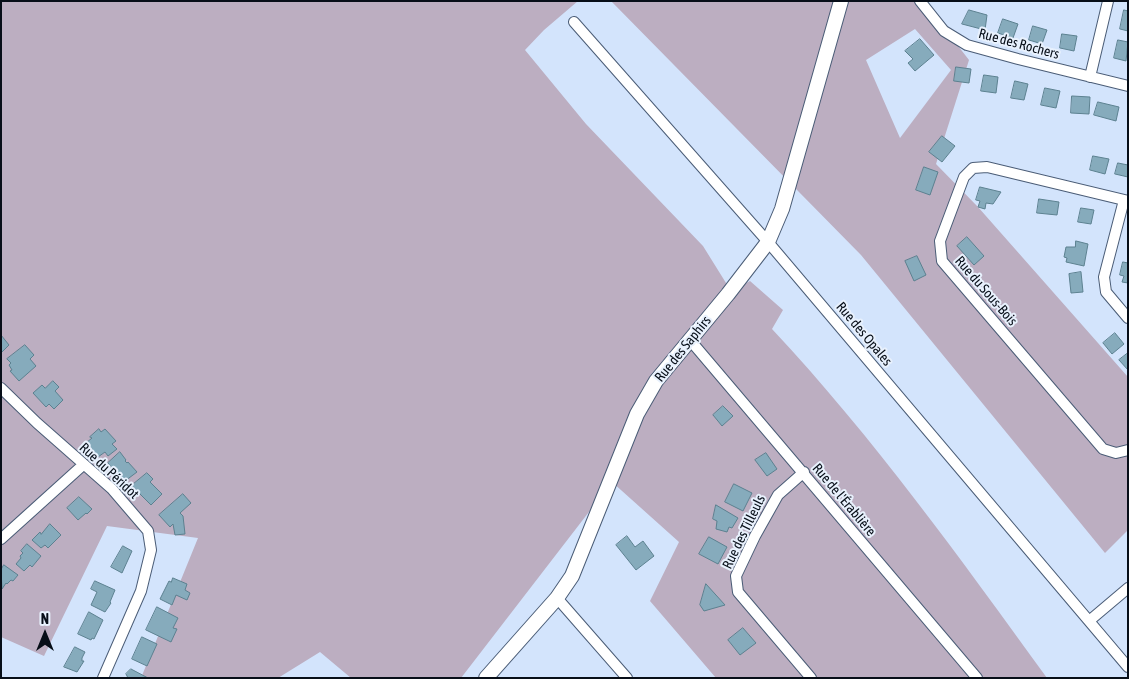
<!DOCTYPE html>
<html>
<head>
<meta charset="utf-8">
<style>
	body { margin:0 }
	#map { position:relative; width:1129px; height:679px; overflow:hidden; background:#d3e4fc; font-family:"Asap Condensed",sans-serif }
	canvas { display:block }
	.frame { position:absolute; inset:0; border:2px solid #070e18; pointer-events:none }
	.north { position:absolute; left:20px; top:609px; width:50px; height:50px; -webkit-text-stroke:4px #e8f1fd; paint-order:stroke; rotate:0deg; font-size:14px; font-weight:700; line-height:20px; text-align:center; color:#070e18 }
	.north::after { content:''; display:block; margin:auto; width:18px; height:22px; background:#070e18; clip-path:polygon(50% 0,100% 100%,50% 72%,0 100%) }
</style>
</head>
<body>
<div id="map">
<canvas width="1129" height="679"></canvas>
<div class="frame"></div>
<div class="north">N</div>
</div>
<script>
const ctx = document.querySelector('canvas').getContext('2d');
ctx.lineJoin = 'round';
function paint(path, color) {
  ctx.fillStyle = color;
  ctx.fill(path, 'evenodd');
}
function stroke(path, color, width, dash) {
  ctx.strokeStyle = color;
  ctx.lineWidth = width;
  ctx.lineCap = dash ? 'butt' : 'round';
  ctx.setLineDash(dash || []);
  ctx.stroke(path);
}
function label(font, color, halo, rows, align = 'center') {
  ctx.font = font + ' "Asap Condensed",sans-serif';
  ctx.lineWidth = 4;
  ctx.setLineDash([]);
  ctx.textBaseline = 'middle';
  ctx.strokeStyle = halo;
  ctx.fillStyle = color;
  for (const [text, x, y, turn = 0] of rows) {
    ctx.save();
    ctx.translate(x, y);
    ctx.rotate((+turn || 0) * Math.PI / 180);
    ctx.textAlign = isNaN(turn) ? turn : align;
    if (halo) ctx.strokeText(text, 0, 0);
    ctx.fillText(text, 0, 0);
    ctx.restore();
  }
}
paint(new Path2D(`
	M1 1H578L544 30 525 50 586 124 703 246 731 291 750 281 783 310 772 329C874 438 960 558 1047 678H716L650 601 679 542 612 482 461 678H351L320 652 278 678H141L198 538 107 526 44 656 1 637Z
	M611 1H923L969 60 936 164 978 207 1128 377V530L1105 553 861 255ZM915 29 951 70 900 138 866 60Z`), '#bcaec1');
const building = new Path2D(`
	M969 10 987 15 985 30 962 24Z
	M1124 10 1128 11V31L1120 29Z
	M1003 19 1018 24 1013 38 998 33Z
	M1033 26 1047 30 1042 44 1029 40Z
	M1062 34 1077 36 1074 51 1060 48Z
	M920 39 934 55 915 71 908 63 913 59 905 51Z
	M1118 40 1128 42 1126 61 1114 58Z
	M956 67 971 69 969 83 954 81Z
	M984 75 998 77 996 93 981 91Z
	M1015 81 1028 84 1024 100 1011 98Z
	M1045 88 1060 91 1056 108 1041 105Z
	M1072 96 1090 97 1089 114 1071 113Z
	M1098 102 1119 107 1116 121 1094 115Z
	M942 136 955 146 942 162 929 152Z
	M1093 156 1109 159 1105 174 1090 170Z
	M1118 163 1128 165V177L1115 174Z
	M924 167 938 172 930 195 916 190Z
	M980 187 1001 192 993 204 986 203 985 209 978 207 980 201 976 200Z
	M1039 199 1059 202 1057 215 1037 213Z
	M1081 208 1094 210 1091 224 1078 222Z
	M967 237 984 256 974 265 957 246Z
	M1076 241 1088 244 1084 266 1066 262 1067 258 1064 257 1066 247H1075Z
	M917 256 926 275 914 281 905 261Z
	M1123 262 1128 263V283L1122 282 1124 276 1120 275Z
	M1081 272 1083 292 1071 293 1069 274Z
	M1115 333 1124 344 1112 354 1103 343Z
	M1 335 9 345 1 353Z
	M25 345 34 355 30 359 36 366 19 381 10 371 12 370 9 365 11 363 7 359Z
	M1128 353V370L1119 360Z
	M53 381 59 387 55 391 63 400 54 409 49 404 46 407 33 393 42 385 45 388Z
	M723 406 733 416 722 426 713 415Z
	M99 429 101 432 105 429 116 441 112 444 117 449 108 456 105 452 98 457 86 443 92 438 90 437Z
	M120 452 126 460 125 461 127 463 128 462 137 472 125 481 123 478 121 479 117 475 118 473 117 474 108 463Z
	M766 453 777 469 767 476 755 460Z
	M147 473 153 479 150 482 162 494 151 505 139 493 137 495 130 487Z
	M734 484 752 493 743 511 725 502Z
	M183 494 191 503 180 513 183 516 185 534 175 535 173 524 170 527 159 515Z
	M79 497 92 509 87 514 86 513 78 520 67 508Z
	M716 505 738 518 732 528 729 527 727 532 716 529 717 521 713 519Z
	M50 524 61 535 48 548 45 545 41 548 32 540 40 532 41 534Z
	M627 536 635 547 643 541 654 556 636 570 616 545Z
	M709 537 727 547 718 564 699 554Z
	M27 544 41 556 32 567 30 565 24 571 16 564 21 558 20 556 23 553 21 551Z
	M123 546 132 551 122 573 111 567Z
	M4 565 18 575 13 581 11 580 7 584 6 583 2 589 1 570Z
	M173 578 187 584 185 590 190 593 187 600 176 595 172 605 160 599 169 581 171 582Z
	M95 581 115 590 110 602 111 603 105 612 91 605 97 592 91 589Z
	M706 584 725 605 704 611 700 605Z
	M157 607 178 618 173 628 177 629 171 642 146 630Z
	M89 612 103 620 94 639 92 638 91 640 78 634Z
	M743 628 756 643 740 655 728 640Z
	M142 637 157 644 147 666 132 659Z
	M75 647 85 652 82 658V661H84L77 672 64 667Z
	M131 669 148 678H128L126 674Z`);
paint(building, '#86abbc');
stroke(building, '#5c8190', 1);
const street = new Path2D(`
	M920 1 944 31 967 45 1018 59 1128 86
	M574 22 768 242 1128 667
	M1090 77 1108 1
	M1124 200 1104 277 1106 292 1128 318
	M1128 201 987 167 973 168 964 177 940 241 942 261 1103 449 1116 453 1128 450
	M690 340 977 678
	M1 388 37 423 112 489 148 531 151 550 141 591 103 678
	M804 472 778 495 755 536 736 576 738 592 811 678
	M1 539 83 465
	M557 598 627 678
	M1089 621 1128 588`);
const secondary = new Path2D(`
	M486 678 557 598 572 576 637 414 656 381 728 294 768 242 782 209 841 1`);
stroke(street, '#4a5c76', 12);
stroke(secondary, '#4a5c76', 16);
stroke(street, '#fff', 10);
stroke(secondary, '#fff', 14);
label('14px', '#070e18', '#e8f1fd', [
	["Rue des Rochers",1019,44,15],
	["Rue du Sous-Bois",986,291,49],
	["Rue des Opales",864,334,50],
	["Rue des Saphirs",683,349,-51],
	["Rue du Péridot",109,471,43],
	["Rue de l'Érablière",844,500,50],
	["Rue des Tilleuls",744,532,-64]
]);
</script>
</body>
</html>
